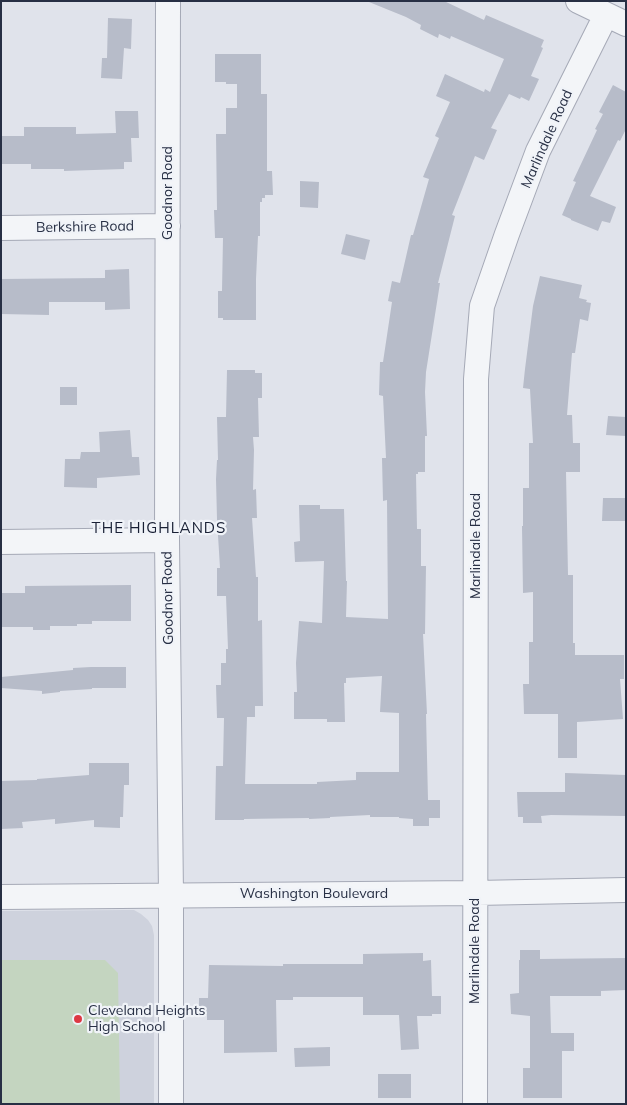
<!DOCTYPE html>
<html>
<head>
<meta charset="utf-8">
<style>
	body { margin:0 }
	#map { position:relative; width:627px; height:1105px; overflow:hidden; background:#e0e3eb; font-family:Mulish,sans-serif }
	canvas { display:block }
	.frame { position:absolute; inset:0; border:2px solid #272f44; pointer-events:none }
</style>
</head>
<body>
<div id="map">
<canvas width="627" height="1105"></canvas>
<div class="frame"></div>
</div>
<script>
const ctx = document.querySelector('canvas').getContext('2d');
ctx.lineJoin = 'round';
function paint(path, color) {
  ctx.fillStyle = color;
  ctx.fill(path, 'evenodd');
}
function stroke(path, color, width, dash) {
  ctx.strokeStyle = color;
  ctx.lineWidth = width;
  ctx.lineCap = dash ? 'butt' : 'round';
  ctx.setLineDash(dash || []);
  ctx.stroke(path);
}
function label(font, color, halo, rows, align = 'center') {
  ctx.font = font + ' Mulish,sans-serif';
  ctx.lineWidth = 4.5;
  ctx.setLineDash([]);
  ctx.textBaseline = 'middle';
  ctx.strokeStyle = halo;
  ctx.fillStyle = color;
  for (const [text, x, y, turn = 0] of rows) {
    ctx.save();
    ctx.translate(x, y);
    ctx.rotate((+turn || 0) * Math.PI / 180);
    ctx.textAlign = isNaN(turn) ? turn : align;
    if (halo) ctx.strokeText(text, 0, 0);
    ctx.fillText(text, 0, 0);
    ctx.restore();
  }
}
paint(new Path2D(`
	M124 910H134L141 914 148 920 152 926 154 935V1104H1V911Z`), '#ced2dd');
paint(new Path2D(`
	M1 960H105L118 973 120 1104H1Z`), '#c4d5c0');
paint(new Path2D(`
	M444 1 484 20 486 15 544 40 541 47 543 48 531 76 539 79 529 101 521 97 520 99 509 94 491 128 497 130 484 160 475 156 452 215 455 216 438 283H440L426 372 425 392 427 436H425V472H418V474H416L417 529H421V566H426L425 634H423L427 714H426L428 800H440V818H429V826H413V819L399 818V817H370V815L330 817V818L309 819V818L244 819V820H215L216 766H223L224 718H217L216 685H221V663H226V649H228L226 596H217V568H220L217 519 216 479 217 460H218L217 417H226L227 370H255V373H262V398H258L259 437H253L254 450 253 490 256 489 257 518H252L256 577H258V621L262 620 263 706H255V717H247L245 784H317V782L356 780V772H399V713L380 712 382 676 346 678V683H344L345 722H327V719H294V692H297L296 663 299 621 322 623 324 561 295 562 294 542 300 541 299 505H320V509H344L346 581H347L346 617 388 619 387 500 383 501 382 458H386L383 396 379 395 380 362H383L392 302 388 301 392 281 400 283 411 235H413L429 179 423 177 439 138 435 136 450 102 436 96 445 74 484 92 485 89 490 92 504 59 451 36 450 39 439 34 438 38 420 29 421 25 406 17 369 2Z
	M108 18 132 19 131 49 124 48 122 79 101 78 102 58H107Z
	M215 54H261V94H267V171H272L273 195H265V198H262V202H260V236H258L256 279V320H223V318H218V291H222L223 238H215L214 210H217L216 134H226V108H237V84H226V82H215Z
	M613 85 626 92V129L620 141 618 140 590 196 616 207 610 223 602 221 598 231 571 220V219L562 215 576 182 573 181 597 130 595 129 603 114 599 112Z
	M115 111H138L139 138H131L132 162H124V169L64 171V169H31V164H1V136H24V127H76V134L116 133Z
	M300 181 319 182 318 208 300 207Z
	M346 234 370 240 365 260 341 254Z
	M129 269 130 309 105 310V302H49V315L1 314V279L105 278V270Z
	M540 276 582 285 579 298 587 300 586 302 591 303 588 321 580 319 575 353H572L567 415H572L573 443H580V472H566L568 575H573V643H575V655H624V679H620L623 719 577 722V758H558V714H524L523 684H529V642H533V592L523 593 522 526H523V488H529V443H533L530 389 523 388 525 369 533 306Z
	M60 387H77V405H60Z
	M608 416 626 417V436L606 435Z
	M130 430 132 457H139L140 475 97 478V488L64 487 65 459H80L81 452H100L99 432Z
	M603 498H625V521H602Z
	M131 585V621H92V624H77V626H50V630H33V627H1V593H25V586Z
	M91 667H126V688H92V689L60 691V692L42 694V691L1 688V677L73 670V668Z
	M89 763H129V785H124L123 817H120V828L94 827V820L55 824V819L22 822 23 828 1 829V781L37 780V779L89 775Z
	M565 773 626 775V816L551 815 541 816 542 823H523V817H518L517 792H565Z
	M520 950H540V959L626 958V990L601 991V996H550L551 1033H574V1051H562V1098H523V1068H530V1016L511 1014 510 994 519 993V960H520Z
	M423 953V961L431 960 432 996H441V1014H432V1016H417L419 1049 401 1050 399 1015H363V997H293V1000H276L277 1052 224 1053V1020H207V1015L199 1014V998H208L209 965 283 966V964H363V954Z
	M330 1047V1066L295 1067 294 1048Z
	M378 1074H411V1098H378Z`), '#b7bcc9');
const minor = new Path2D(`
	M168 1 167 540 171 895V1104
	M578 1 626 24
	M1 228 168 226
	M1 542 167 540
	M1 897 476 893 626 890
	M475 1104 476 379 482 306 507 234 538 151 606 15`);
stroke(minor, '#a5a9b6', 26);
stroke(minor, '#f3f5f8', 24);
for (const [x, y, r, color] of [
	[78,1019,5,"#dd3843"]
]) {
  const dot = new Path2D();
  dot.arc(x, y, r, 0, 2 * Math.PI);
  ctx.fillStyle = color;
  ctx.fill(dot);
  stroke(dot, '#f0f3f8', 2);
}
label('14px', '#272f44', '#f0f3f8', [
	["Marlindale Road",547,139,-66],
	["Goodnor Road",168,193,-90],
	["Berkshire Road",85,227,-1],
	["Marlindale Road",476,546,-90],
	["Goodnor Road",168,598,-91],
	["Washington Boulevard",314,894],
	["Marlindale Road",475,951,-90]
]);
label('14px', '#272f44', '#f0f3f8', [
	["Cleveland Heights",88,1011],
	["High School",88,1027]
], 'left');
ctx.letterSpacing = '1px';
label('15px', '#192035', '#f0f3f8', [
	["THE HIGHLANDS",159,528]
]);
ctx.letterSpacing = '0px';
</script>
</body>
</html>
